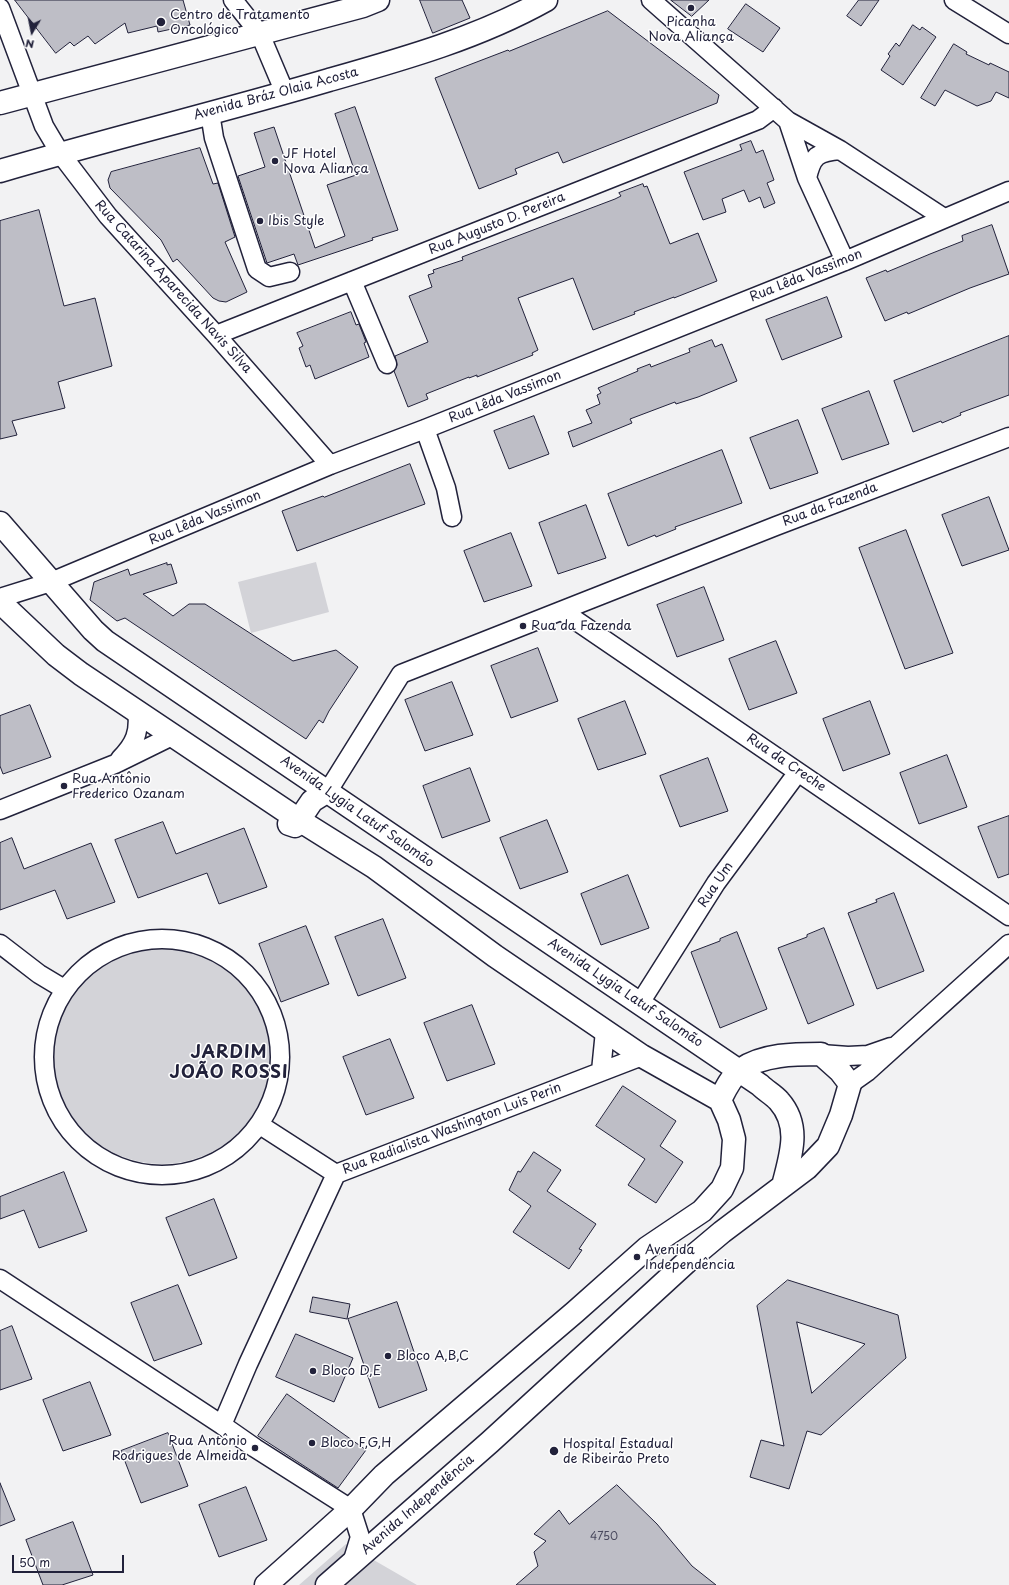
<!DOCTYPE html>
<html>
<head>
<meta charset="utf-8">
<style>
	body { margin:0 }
	#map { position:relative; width:1009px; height:1585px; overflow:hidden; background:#f2f2f3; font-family:"Playpen Sans",sans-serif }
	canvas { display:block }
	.north { position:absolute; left:12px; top:12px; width:40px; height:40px; -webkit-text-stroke:3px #fff; paint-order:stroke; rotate:190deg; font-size:11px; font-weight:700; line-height:16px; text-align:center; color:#22223b }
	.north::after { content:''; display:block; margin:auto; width:14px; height:18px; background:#22223b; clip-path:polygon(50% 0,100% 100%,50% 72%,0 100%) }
	.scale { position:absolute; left:12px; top:1555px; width:112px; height:18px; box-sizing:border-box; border:2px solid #22223b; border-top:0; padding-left:5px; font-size:12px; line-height:14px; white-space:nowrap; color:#22223b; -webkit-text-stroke:3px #fff; paint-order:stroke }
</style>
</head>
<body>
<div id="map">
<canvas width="1009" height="1585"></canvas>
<div class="north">N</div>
<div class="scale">50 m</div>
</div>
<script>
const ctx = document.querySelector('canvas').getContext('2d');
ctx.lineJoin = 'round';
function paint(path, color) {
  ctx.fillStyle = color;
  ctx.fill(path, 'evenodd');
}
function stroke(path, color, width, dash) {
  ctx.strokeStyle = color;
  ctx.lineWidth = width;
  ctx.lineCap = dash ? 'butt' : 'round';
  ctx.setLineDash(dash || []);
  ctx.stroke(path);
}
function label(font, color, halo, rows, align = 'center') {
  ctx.font = font + ' "Playpen Sans",sans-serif';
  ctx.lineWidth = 3;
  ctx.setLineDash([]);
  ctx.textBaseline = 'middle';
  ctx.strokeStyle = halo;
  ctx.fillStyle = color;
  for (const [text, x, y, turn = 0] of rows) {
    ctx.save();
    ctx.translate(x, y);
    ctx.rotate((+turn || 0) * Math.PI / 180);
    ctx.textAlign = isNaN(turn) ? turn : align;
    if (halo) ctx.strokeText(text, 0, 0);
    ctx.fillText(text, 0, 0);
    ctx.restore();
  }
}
paint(new Path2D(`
	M316 562 329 612 251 633 238 582Z
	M53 1055a109 109 0 1 1 218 0a109 109 0 1 1-218 0Z
	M346 1544 417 1585H299Z`), '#d3d3d8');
const building = new Path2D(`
	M15 0H183L190 25 158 32 157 26 128 33 125 23 95 44 88 36 74 46 70 42 56 53Z
	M420 0H462L470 18 433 33Z
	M671 0H709L692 16Z
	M859 0H879L861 26 847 16Z
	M746 4 780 28 763 52 728 29Z
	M608 11 719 95 717 103 563 163 558 152 515 169 517 174 479 189 435 78 508 50 509 51Z
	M913 25 920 30 922 27 936 37 903 85 881 70 890 56 888 54 896 43 899 46Z
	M954 44 967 52 966 54 989 65 990 63 1009 72V98L996 92 991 101 977 106 945 90 935 106 921 98Z
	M355 107 398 230 372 238 373 240 298 265 294 254 267 263 238 176 265 167 254 133 274 127 315 248 345 236 327 185 356 175 335 114Z
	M751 141 756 153 763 150 774 180 767 183 775 203 764 208 760 197 749 202 744 190 722 199 726 212 703 220 684 172 742 150 740 145Z
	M200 148 213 184 218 183 235 237 225 242 247 292 226 302 219 301 213 298 177 259 173 262 161 240 110 188 108 180 111 172Z
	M643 184 644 187 647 186 670 244 698 233 717 281 674 298V297L634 312 635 314 593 330 573 278 518 298 538 350 532 353 533 355 477 377V375L469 378V377L426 394 428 399 408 407 394 371 397 365 395 356 428 342 409 296 432 287 428 275 434 273 433 270 463 260 462 257 615 199 621 196 619 193Z
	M39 210 64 306 95 298 112 366 58 382 65 408 12 421 17 435 0 439V221Z
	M992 225 1009 274 970 288 908 314 907 312 885 321 866 278 886 270 887 272 930 254 963 241 962 236Z
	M827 297 842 337 782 360 766 320Z
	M351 312 356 325 359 324 366 342 364 343 369 357 315 379 310 365 306 367 299 348 303 346 297 333Z
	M1009 336V395L960 413 961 415 942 423 941 421 913 432 894 381Z
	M712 340 715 347 722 344 737 381 698 397 676 404 675 402 630 419 632 423 573 447 568 432 592 423 586 410 600 404 597 395 601 393 598 388 638 371 637 369 650 364 651 367 690 352 689 349Z
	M869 391 889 444 842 460 822 409Z
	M534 416 549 454 509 469 494 431Z
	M798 420 818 473 770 489 750 438Z
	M722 450 742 503 675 527 676 529 656 537 655 535 628 546 608 494Z
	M410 464 425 504 297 551 282 511 323 496 324 497Z
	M989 497 1009 550 962 566 942 515Z
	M586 505 606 558 558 574 539 523Z
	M906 530 953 653 905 669 859 548Z
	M511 533 532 586 484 602 464 551Z
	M167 563V565L171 564 177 583 143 594 173 616 189 604H205L293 661 336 650 358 667 329 711 323 723 319 720 306 739 125 618 117 621 90 600 94 582 128 569 130 575Z
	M704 587 724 640 677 657 657 605Z
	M776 641 797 693 749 710 729 659Z
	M538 648 558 701 511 718 491 666Z
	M452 682 473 735 425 751 405 700Z
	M625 701 646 754 598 770 578 719Z
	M870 701 890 754 843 771 823 719Z
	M30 705 51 757 3 774 0 766V716Z
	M947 755 967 807 919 824 900 773Z
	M708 758 728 811 680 827 660 776Z
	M470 768 490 821 442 838 423 786Z
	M1009 816V874L998 878 978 827Z
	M547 820 568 872 520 889 500 838Z
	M163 822 176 854 244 828 267 887 219 904 207 873 138 898 115 840Z
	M12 838 24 869 91 843 115 902 67 919 55 890 0 910V843Z
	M628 875 649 928 601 945 581 894Z
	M894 893 924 971 877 989 848 913 877 902 876 900Z
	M383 919 406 978 358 996 335 937Z
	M306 926 329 984 281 1002 259 944Z
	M824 928 854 1005 808 1024 778 948 807 937V935Z
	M737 932 767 1009 720 1028 691 952 720 941V939Z
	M472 1005 495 1064 447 1081 424 1023Z
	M390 1039 414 1098 366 1115 343 1057Z
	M623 1086 676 1121 660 1146 683 1162 656 1203 628 1185 645 1159 596 1126Z
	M534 1152 561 1170 547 1191 596 1224 579 1249 582 1250 569 1269 513 1232 531 1206 509 1190 518 1171 520 1172Z
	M64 1172 87 1231 39 1248 24 1210 0 1219V1197Z
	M214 1199 237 1258 189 1276 166 1218Z
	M788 1280 898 1315 906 1358 821 1435 807 1431 789 1489 750 1477 761 1440 784 1446 757 1306ZM797 1322 865 1344 812 1393Z
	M178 1285 202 1344 154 1361 131 1303Z
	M313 1297 350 1304 347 1319 310 1312Z
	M397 1302 427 1390 379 1408 348 1319Z
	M12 1326 32 1379 0 1390V1331Z
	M296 1334 353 1358 334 1402 276 1377Z
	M90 1382 111 1435 63 1451 43 1400Z
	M287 1394 366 1450 338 1488 258 1436Z
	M168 1433 188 1486 141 1503 121 1451Z
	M0 1483 15 1520 0 1526Z
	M617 1485 657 1524 692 1566 716 1585H516L538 1566 534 1552 546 1541 534 1534 559 1510 569 1524Z
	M246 1487 267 1540 219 1557 199 1505Z
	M73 1522 93 1575 62 1585H43L26 1540Z`);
paint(building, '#bebec6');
stroke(building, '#22223b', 1);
const street = new Path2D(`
	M233 0 260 34 285 93
	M651 0 788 121 840 150 944 218
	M954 0 1009 34
	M0 8 44 126 60 153 108 216 216 335 330 465
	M210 113 214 138 257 269 269 277 290 272
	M788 121 807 178 845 261
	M807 178C812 156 817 152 840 150
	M352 281 387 364
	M216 335 758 120 774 108
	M425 429 446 488 452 517
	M0 598 51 582 330 465 425 429 845 261 1009 191
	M562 611 1009 916
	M120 759C135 744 140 732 137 710
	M328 791 401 674 776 526 1009 437
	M0 810 115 764 174 735
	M44 1057a118 118 0 1 1 236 0a118 118 0 1 1-236 0Z
	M0 944 39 974 64 989
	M640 1003 716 883 798 772
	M821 1054 848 1056 868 1055 891 1047
	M601 1071 605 1031
	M850 1084 867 1072 1009 944
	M260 1125 336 1174
	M0 1279 222 1425 255 1448 351 1509 360 1537 352 1563
	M222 1425 248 1364 336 1174 642 1056`);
const secondary = new Path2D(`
	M0 103 363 6 378 0
	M0 171C109 139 220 112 329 80 403 59 478 38 546 0
	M0 523 93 630 105 641 760 1085C766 1091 774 1095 779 1101 802 1127 790 1157 783 1186
	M0 602 56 655 81 674 299 820 374 867 495 956 642 1056 720 1100
	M289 824 295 826 312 801 328 791
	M266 1585 351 1509 384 1475 575 1312 647 1248 702 1211 722 1189 732 1168 734 1139 729 1120 720 1100
	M327 1585 490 1442 691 1258 722 1232 807 1168 828 1146 841 1115 850 1084 840 1071 821 1054C795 1054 763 1054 740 1070 731 1077 725 1090 720 1100`);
stroke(street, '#22223b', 21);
stroke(secondary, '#22223b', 25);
stroke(street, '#fff', 18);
stroke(secondary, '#fff', 22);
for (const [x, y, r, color] of [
	[691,8,4,"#22223b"],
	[161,22,5,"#22223b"],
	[275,161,4,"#22223b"],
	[260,221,4,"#22223b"],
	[523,626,4,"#22223b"],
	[64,786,4,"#22223b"],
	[637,1257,4,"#22223b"],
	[388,1356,4,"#22223b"],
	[313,1371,4,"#22223b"],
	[312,1443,4,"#22223b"],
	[255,1448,4,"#22223b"],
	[554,1451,5,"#22223b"]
]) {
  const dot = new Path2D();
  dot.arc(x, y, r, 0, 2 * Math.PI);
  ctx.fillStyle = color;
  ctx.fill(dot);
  stroke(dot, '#fff', 1.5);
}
label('11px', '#49495e', null, [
	["4750",604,1537]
]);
label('13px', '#22223b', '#fff', [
	["Centro de Tratamento",170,15],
	["Oncológico",170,30],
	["Picanha",691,22,"center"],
	["Nova Aliança",691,37,"center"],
	["JF Hotel",283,154],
	["Nova Aliança",283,169],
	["Ibis Style",268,221],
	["Rua da Fazenda",531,626],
	["Rua Antônio",72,779],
	["Frederico Ozanam",72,794],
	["Avenida",645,1250],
	["Independência",645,1265],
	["Bloco A,B,C",396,1356],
	["Bloco D,E",321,1371],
	["Rua Antônio",247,1441,"right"],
	["Rodrigues de Almeida",247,1456,"right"],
	["Bloco F,G,H",320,1443],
	["Hospital Estadual",563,1444],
	["de Ribeirão Preto",563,1459]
], 'left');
label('13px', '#22223b', '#fff', [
	["Avenida Bráz Olaia Acosta",276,94,-15],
	["Rua Augusto D. Pereira",497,224,-22],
	["Rua Lêda Vassimon",806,276,-22],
	["Rua Catarina Aparecida Navis Silva",173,287,48],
	["Rua Lêda Vassimon",505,397,-22],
	["Rua da Fazenda",830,505,-21],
	["Rua Lêda Vassimon",205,518,-23],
	["Rua da Creche",786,763,34],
	["Avenida Lygia Latuf Salomão",357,812,35],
	["Rua Um",716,885,-56],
	["Avenida Lygia Latuf Salomão",625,993,34],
	["Rua Radialista Washington Luis Perin",452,1129,-21],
	["Avenida Independência",418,1505,-41]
]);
ctx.letterSpacing = '1px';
label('bold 17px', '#22223b', '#fff', [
	["JARDIM",229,1053],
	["JOÃO ROSSI",229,1073]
]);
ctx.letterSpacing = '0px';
</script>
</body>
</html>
